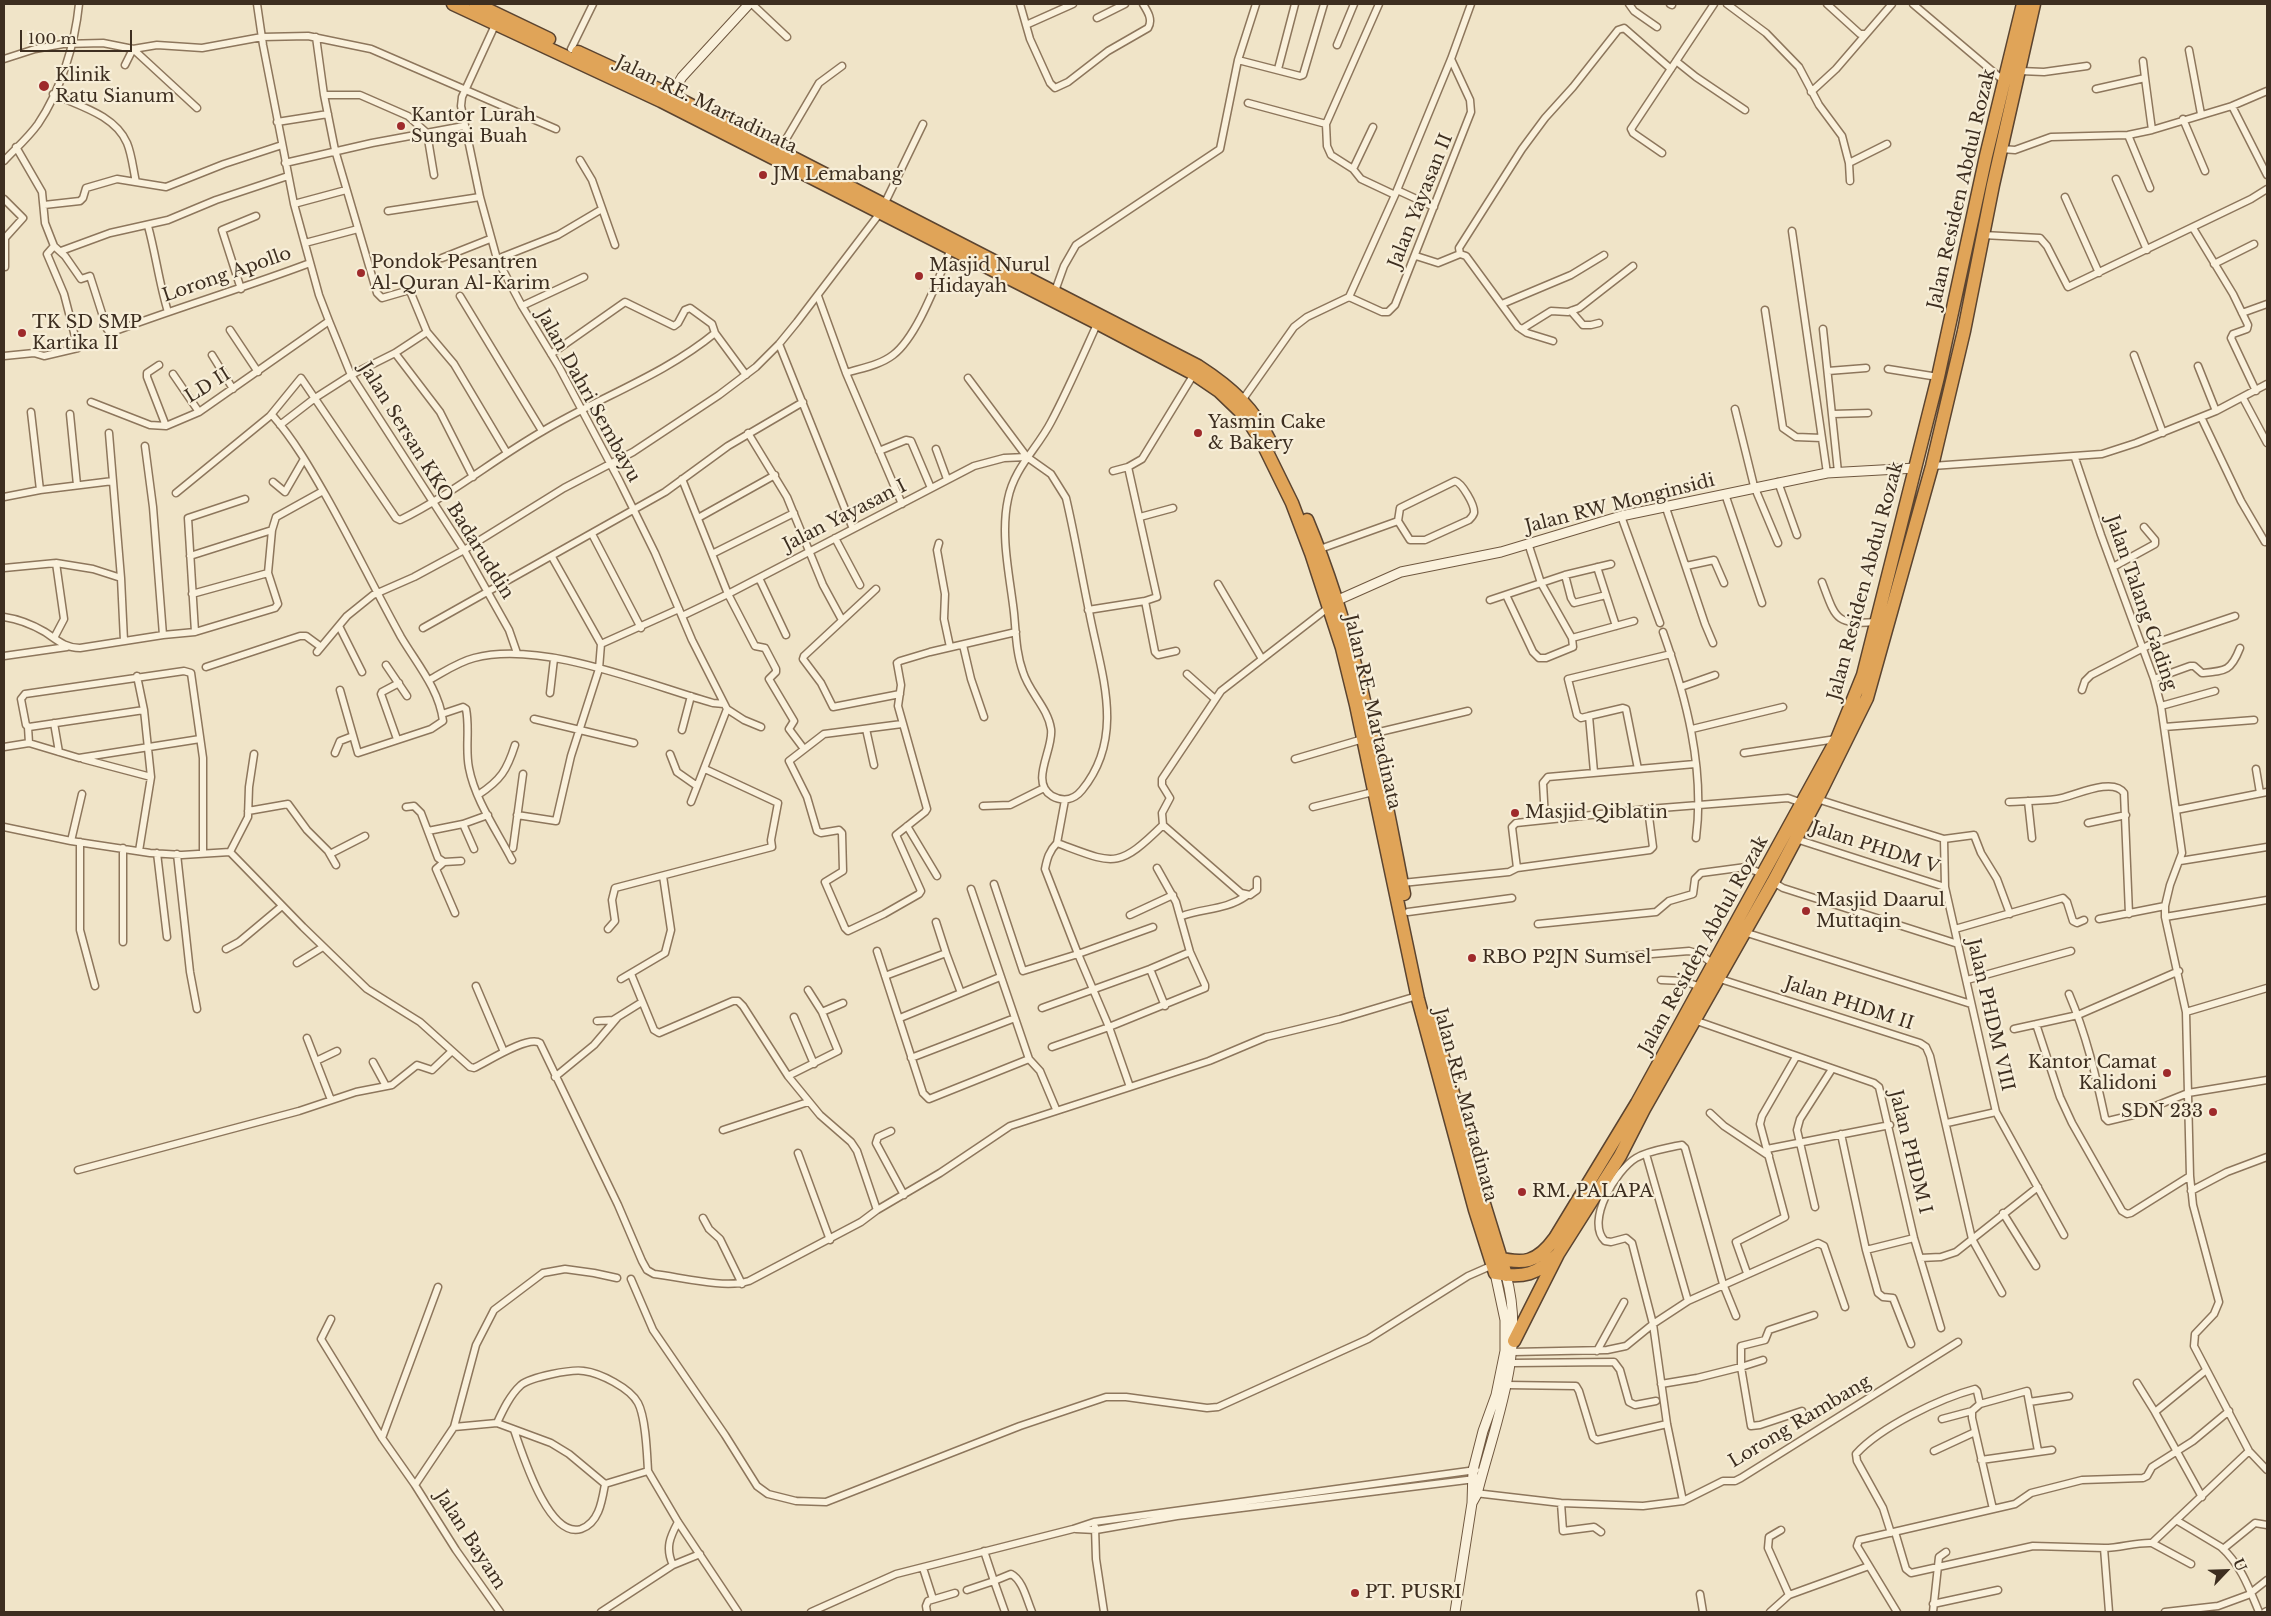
<!DOCTYPE html>
<html>
<head>
<meta charset="utf-8">
<style>
	body { margin:0 }
	#map { position:relative; width:2271px; height:1616px; overflow:hidden; background:#f0e4c8; font-family:"Libre Baskerville",serif }
	canvas { display:block }
	.frame { position:absolute; inset:0; border:5px solid #3d2e20; pointer-events:none }
	.north { position:absolute; left:2201px; top:1546px; width:50px; height:50px; -webkit-text-stroke:4px #f7eed8; paint-order:stroke; rotate:66deg; font-size:14px; font-weight:700; line-height:20px; text-align:center; color:#3d2e20 }
	.north::after { content:''; display:block; margin:auto; width:18px; height:22px; background:#3d2e20; clip-path:polygon(50% 0,100% 100%,50% 72%,0 100%) }
	.scale { position:absolute; left:20px; top:30px; width:112px; height:22px; box-sizing:border-box; border:2px solid #3d2e20; border-top:0; padding-left:6px; font-size:15px; line-height:18px; white-space:nowrap; color:#3d2e20; -webkit-text-stroke:4px #f7eed8; paint-order:stroke }
</style>
</head>
<body>
<div id="map">
<canvas width="2271" height="1616"></canvas>
<div class="frame"></div>
<div class="north">U</div>
<div class="scale">100 m</div>
</div>
<script>
const ctx = document.querySelector('canvas').getContext('2d');
ctx.lineJoin = 'round';
function stroke(path, color, width, dash) {
  ctx.strokeStyle = color;
  ctx.lineWidth = width;
  ctx.lineCap = dash ? 'butt' : 'round';
  ctx.setLineDash(dash || []);
  ctx.stroke(path);
}
function label(font, color, halo, rows, align = 'center') {
  ctx.font = font + ' "Libre Baskerville",serif';
  ctx.lineWidth = 4.5;
  ctx.setLineDash([]);
  ctx.textBaseline = 'middle';
  ctx.strokeStyle = halo;
  ctx.fillStyle = color;
  for (const [text, x, y, turn = 0] of rows) {
    ctx.save();
    ctx.translate(x, y);
    ctx.rotate((+turn || 0) * Math.PI / 180);
    ctx.textAlign = isNaN(turn) ? turn : align;
    if (halo) ctx.strokeText(text, 0, 0);
    ctx.fillText(text, 0, 0);
    ctx.restore();
  }
}
const street = new Path2D(`
	M257 4 263 45 294 204 319 295 329 321 351 375 464 550 509 630 517 653
	M752 4 787 37
	M1020 4 1030 39 1050 83 1055 88 1068 82 1108 51 1148 28C1153 20 1148 12 1143 4
	M1629 4 1634 11 1657 27
	M1670 4 1672 5
	M1727 4 1766 33 1799 67 1819 105 1842 136 1849 163 1850 181
	M1827 4 1860 34H1865
	M1913 4 2004 81
	M1097 18 1125 4
	M496 23 462 97 461 106 480 197 497 259 522 306 559 367 619 480 655 553 692 640 727 709 744 720 761 727
	M1026 25 1073 4
	M316 37 324 95 335 150 377 293 382 298 406 291H410L427 332
	M1337 45 1354 4
	M571 49 593 4
	M2189 50 2201 114
	M4 59 35 49 63 44 103 43 133 49 157 45 202 48 262 37 308 36 371 49 556 129
	M1238 60 1300 76 1303 75 1324 4
	M1676 61 1696 77 1745 110
	M2143 61 2145 78
	M125 65 133 49 197 108
	M1278 69 1295 4
	M2020 71 2044 72 2087 66
	M2096 89 2145 78 2152 130
	M1811 92 1836 69 1892 4
	M53 94C79 106 115 115 127 143 132 155 133 169 136 182
	M324 95H360L408 116 427 133 434 175
	M1248 103 1326 124 1379 4
	M2232 106 2267 175
	M2183 119 2205 171
	M277 122 328 114
	M1326 124 1327 146 1331 155 1353 169 1361 179 1395 195
	M2128 135 2150 188
	M16 147 42 192 45 223 54 246 65 256 81 279 90 276 107 329 110 333C176 308 244 288 310 263
	M2001 149 2015 150 2051 137 2128 135 2152 130 2232 106 2267 91
	M779 151 819 83 842 66
	M1662 153 1633 133 1631 129 1714 4
	M580 160 592 180 615 245
	M4 161C15 149 28 138 38 124 61 90 75 44 79 4
	M285 163 372 143 464 126
	M1849 163 1887 144
	M1353 169 1373 127
	M2116 179 2147 250
	M1397 190 1434 207
	M2065 197 2099 273
	M4 199 23 218 5 238V267
	M294 204 346 190
	M44 205 80 201 83 198 86 188 117 179 166 187 224 164 282 145
	M388 211 480 197
	M148 226C156 255 159 283 168 312
	M2193 228 2233 294 2248 325 2247 329 2233 334 2231 338 2256 391
	M1792 231 1827 473
	M1983 235 2040 238 2047 246 2068 287 2251 199 2267 189
	M305 243 358 229
	M61 251 110 233 168 220 216 200 288 176
	M1460 254 1459 248 1522 149 1545 118 1573 87 1618 30 1624 28 1671 69
	M1416 256 1438 263 1460 254 1466 256 1518 327 1522 329 1551 311 1568 312 1579 308 1633 266
	M442 258 490 239
	M497 259 558 235 602 209
	M2214 264 2254 244
	M241 289 222 230 256 216
	M1055 291 1064 266 1076 245 1220 149 1238 60 1256 4
	M460 296 542 431
	M818 296 846 373 902 504
	M1349 297 1382 312H1388L1395 305 1471 112 1470 100 1451 59
	M1502 304 1571 275 1604 255
	M522 306 584 277
	M1765 310 1783 428 1796 437 1822 438
	M1571 311 1583 325H1591L1599 323
	M2242 313 2267 304
	M1521 329 1527 333 1553 341
	M1823 329 1838 472
	M230 330 258 372
	M779 344 853 529
	M395 353 440 412 473 477
	M551 354 625 302 674 326 678 323 685 310 690 308 712 324 715 333
	M212 355 233 389
	M2134 355 2163 433
	M4 356 34 353 44 356 78 348 64 294 47 254 54 246
	M159 365 147 373V377L166 426
	M2198 366 2216 411
	M1888 369 1938 377
	M1828 371 1866 368
	M846 373C862 368 880 365 893 355 918 336 938 278 951 249
	M173 374 199 412
	M968 378 1027 457
	M2243 398 2267 443
	M91 402 150 425 166 426 199 412 329 321
	M1241 402 1294 327 1307 317 1349 297 1395 195 1451 59 1471 4
	M1735 409 1754 486 1778 543
	M31 412 40 490
	M70 414 77 485
	M1833 414 1868 413
	M270 416 301 378 396 518 400 520C451 495 494 459 543 431 600 397 664 375 715 333L746 375
	M2201 417 2241 501 2265 542
	M280 425 315 398 351 375 395 353 427 332 454 364 507 453
	M109 433 121 578 124 641
	M748 433 787 497 823 585 842 620
	M145 446 153 507 163 635
	M936 449 947 479
	M879 451 906 440 911 441 931 488
	M2075 458 2101 535 2154 679 2161 706 2182 853 2170 885 2165 906V917L2186 1012 2190 1176 2193 1205 2219 1302 2214 1314 2195 1334 2194 1346 2249 1451 2267 1470
	M1932 466 2102 454 2136 443 2216 411 2267 384
	M1128 467 1142 459 1194 374
	M682 479 728 594 755 646 765 648 776 669V672L769 679 794 721 789 729 804 749
	M1455 481C1462 483 1475 505 1474 513 1473 516 1471 518 1469 520L1425 540H1410L1398 521 1400 508Z
	M273 482 285 492 304 459
	M1778 482 1797 535
	M176 493 270 416H273C294 440 310 468 326 496 352 542 375 590 401 637 417 664 439 689 443 721L431 729 358 753 340 690
	M1725 494 1762 603
	M4 497 40 490 113 481
	M1666 508 1705 624 1713 643
	M1621 516 1660 623
	M1140 517 1173 508
	M698 518 775 475
	M592 534 641 628
	M835 538 860 585
	M939 543 937 550 945 594 944 619 950 647
	M1320 549 1398 521
	M712 554 794 513
	M190 556 272 530
	M552 557 601 644 679 609
	M56 563 93 569 121 578
	M1686 566 1714 560 1724 583
	M1597 567 1616 626
	M2113 567 2155 544V540L2144 527
	M4 568 56 563 64 619 54 638
	M1565 575 1571 598 1574 603 1606 595
	M759 578 786 635
	M1822 582C1836 619 1835 625 1876 622
	M1218 584 1262 659
	M876 589 804 656 803 659 821 683 833 707 900 694
	M192 594 268 573
	M1506 595 1533 652 1539 658H1546L1573 647 1572 638 1541 583 1528 543
	M1490 600 1565 575 1611 564
	M1145 601 1155 652 1158 655 1176 651
	M1088 610 1145 601 1157 597 1128 467 1113 471
	M682 616 728 594 974 466 1004 458 1027 457 1051 474 1066 498C1075 536 1081 573 1089 611 1100 671 1127 735 1082 790 1074 800 1063 802 1052 796 1029 782 1054 749 1051 729 1048 708 1029 692 1023 672 1016 653 1016 633 1014 613 1010 577 1000 536 1008 499 1014 468 1037 449 1051 422 1068 390 1083 355 1098 322
	M4 617C18 619 33 625 45 632 57 640 65 648 80 648L163 635 195 632 275 608 278 604 268 573 272 530 276 517 323 491
	M339 626 362 672
	M423 628 665 492 728 446 803 402
	M195 632 188 518 245 499
	M1663 632C1686 697 1705 768 1696 838
	M1572 638 1634 621
	M963 645 971 679 984 717
	M317 652 347 616 373 595 414 577 464 550 564 488 633 452 719 395 756 367 779 344 797 322 880 213 923 124
	M4 656 67 647
	M386 665 407 696
	M206 667 300 636H306L321 647
	M1187 674 1215 699
	M137 676 144 710 151 777 139 851
	M2154 679 2190 666H2194L2202 673C2226 671 2231 671 2240 648
	M429 680C444 672 458 662 474 658 542 640 646 684 713 703L724 704
	M1681 687 1715 675
	M2082 690 2085 681 2091 675 2149 645 2235 616
	M550 693 554 659
	M2161 706 2215 691
	M144 710 29 727 26 725 21 699 25 694 184 671 191 673 203 758V853
	M442 714 463 707 466 709C470 729 465 749 469 768 475 800 497 831 512 860
	M1589 716 1623 708 1626 709 1638 769
	M534 719 634 743
	M54 723 59 752
	M902 724 824 734 789 761 807 797 817 831 821 833 839 830 842 833 843 871 825 882 845 928 848 931 884 914 919 894 921 891 896 835 925 812 927 809 898 706 901 685 897 663 900 661 930 652 1016 632
	M28 727 29 743
	M2164 727 2254 720
	M866 729 874 765
	M1692 729 1783 707
	M682 730 691 696
	M1371 734 1468 711
	M397 739 381 694 382 692 399 683
	M4 747 29 743 79 758 200 739
	M335 753 340 741 353 736
	M1744 753 1836 739
	M670 754 677 772 697 786
	M83 759 151 777
	M1295 759 1363 739
	M2256 769 2260 793
	M1594 772 1589 716 1581 718 1577 715 1568 679 1671 654
	M478 795C501 780 507 770 515 745
	M1817 799 1944 839 1974 835 1981 853 1997 879 2010 914
	M2028 801 2032 838
	M691 802 727 709
	M2009 802C2025 801 2041 801 2057 799 2072 797 2113 776 2124 793L2129 914
	M983 806 1010 805 1044 788
	M406 807 414 806 421 813 438 858 444 862 461 861
	M1313 807 1373 792
	M2176 810 2267 792
	M248 811 288 804 307 830 328 851 336 865
	M517 815 556 821 571 756 599 669 601 644
	M1545 819 1543 783 1548 777 1695 764
	M2088 823 2126 815
	M463 824 474 849
	M907 826 937 876
	M4 827 71 841 150 853 182 855 230 852 248 817 249 787 254 754
	M428 831 463 824 488 815
	M1796 839 1945 887
	M1944 839 1945 887 1996 1112 2064 1235
	M71 841 82 794
	M80 842V930L95 986
	M1057 843 1065 800
	M123 848V942
	M513 848 523 774
	M230 852 303 927 367 989 420 1022 470 1067 474 1068C487 1062 528 1035 540 1043L618 1205 642 1261 647 1270 654 1274C680 1277 725 1289 749 1281L861 1222 877 1210 940 1173 1010 1126 1130 1087
	M157 853 167 937
	M177 854 190 972 197 1009
	M330 854 365 836
	M2180 861 2267 847
	M444 862 436 869 455 913
	M1517 868 1512 827 1516 823 1648 809 1788 798 1802 803
	M1257 880V890L1250 895 1241 893 1163 825 1162 813 1170 798 1162 785V779L1221 691 1329 607
	M1773 882 1783 888 1958 944
	M1402 883 1509 872 1517 868 1650 850 1653 847 1648 809
	M994 884 1023 971 1078 954 1045 869C1047 859 1049 851 1057 843 1114 864 1117 870 1163 825
	M971 889 1029 1059 1040 1071 1056 1109
	M1408 912 1512 898
	M1130 915 1173 895
	M1182 916C1204 908 1226 910 1246 896
	M2165 917 2267 900
	M2099 919 2165 906
	M1538 924 1656 912 1669 901 1693 894 1695 879 1701 873 1746 867 1765 875
	M1153 927 1078 954 1109 1027 1205 988V985L1190 952 1176 902 1157 868
	M608 929 615 921 612 900 615 888 772 847 771 840 778 803 705 769
	M1955 929 2063 898 2067 902 2073 921 2077 923 2084 920
	M1744 932 1971 1004
	M226 949 239 942 282 906
	M877 951 923 1093 929 1099 1029 1059
	M946 953 961 993
	M1615 957 1689 951 1700 954 1713 964
	M297 963 323 947
	M1150 969 1165 1006
	M631 974 654 1030 659 1033 733 1001H738L743 1006 788 1076 820 1115 851 1142 857 1151 877 1210
	M885 976 946 953 936 922
	M1717 978 1920 1043 1926 1047 1930 1056 1972 1239 2002 1293
	M621 979 665 953 671 930 663 876
	M1661 980 1683 981 1701 987
	M1967 980 2071 951
	M476 986 504 1052
	M2069 994C2086 1034 2096 1076 2105 1118L2108 1121 2133 1115 2188 1093 2267 1080
	M1042 1008 1150 969 1190 952
	M822 1012 843 1003
	M2186 1012 2267 988
	M794 1017 814 1064
	M900 1018 1000 977
	M1694 1020 1874 1083 1879 1087 1914 1238 1941 1328
	M597 1021 613 1020 642 1002
	M2036 1024 2060 1097 2072 1123 2122 1211 2127 1214 2131 1213 2190 1176
	M2014 1029 2078 1015 2179 971
	M307 1038 331 1100
	M1052 1047 1109 1027 1130 1087 1209 1061 1266 1037 1340 1019 1417 996
	M911 1058 1015 1018
	M316 1061 337 1051
	M373 1062 386 1086
	M788 1076 838 1051 822 1012 808 990
	M555 1077 594 1045 617 1018
	M1710 1113 1724 1126 1769 1156
	M1947 1123 1996 1112
	M723 1130 808 1102
	M891 1131 878 1137 876 1143 904 1195
	M1841 1134 1866 1250 1914 1238
	M1767 1149 1890 1125
	M798 1153 830 1240
	M1646 1154 1688 1301
	M78 1170 299 1111 356 1092 392 1085 417 1065 432 1070 452 1051
	M2191 1191 2227 1172 2267 1157
	M1815 1207 1797 1130 1800 1119 1832 1069
	M2003 1213 2036 1266
	M703 1218 709 1229 720 1239 742 1284
	M1866 1250 1878 1293 1883 1297 1893 1298 1911 1344
	M1920 1258 1941 1257 1956 1252 2038 1187
	M1747 1273 1736 1242 1785 1217 1760 1124 1762 1116 1796 1057
	M631 1279 653 1330 725 1435 757 1486 768 1494 796 1501 826 1502 1020 1426 1106 1397H1126L1207 1408 1218 1407 1368 1339 1468 1276 1493 1265
	M331 1319 321 1339 382 1438 415 1485 454 1427 476 1345 494 1310 543 1273 565 1269 594 1273 617 1278
	M1597 1351 1624 1302
	M1513 1352 1607 1350 1626 1346 1653 1324 1688 1301 1818 1243 1824 1246 1845 1307
	M1763 1360 1741 1367V1346L1765 1340 1769 1330 1814 1315
	M1512 1363 1614 1362 1620 1370 1629 1402 1635 1405 1656 1401
	M2137 1383 2155 1412 2205 1371
	M1661 1384 1697 1378 1741 1367 1751 1426 1760 1425 1802 1411
	M1507 1385 1576 1386 1579 1391 1593 1437 1597 1440 1667 1424
	M2029 1402 2069 1396
	M1980 1404 2027 1391 2038 1451
	M2155 1412 2202 1497
	M1942 1419 1972 1411
	M454 1427 497 1423 551 1443 569 1454 605 1484 648 1471C647 1454 646 1418 638 1403 630 1388 600 1373 584 1371 571 1369 531 1377 521 1385 510 1395 503 1410 497 1423
	M514 1430C522 1452 548 1539 581 1529 599 1523 602 1501 605 1484
	M382 1438 438 1287
	M1934 1451 1975 1432
	M1981 1460 2052 1450
	M648 1471 678 1522 738 1612
	M415 1485 456 1550 500 1612
	M1475 1493 1561 1503 1643 1506 1683 1501 1723 1481H1735L1741 1478 1958 1342
	M1683 1501 1667 1424 1653 1324 1632 1243 1626 1238 1611 1242 1605 1241C1585 1221 1616 1170 1636 1158 1648 1151 1663 1149 1676 1146L1682 1145 1685 1148 1723 1284 1736 1316
	M1561 1503 1563 1531 1594 1527 1601 1532
	M2176 1520 2221 1547C2241 1565 2249 1588 2259 1612
	M1095 1527 1096 1559 1104 1612
	M1076 1529 1096 1530 1177 1516 1475 1479
	M1781 1530 1769 1537 1768 1548 1789 1595
	M1895 1532 1906 1569 1911 1573 2033 1546 2104 1548 2109 1612
	M1891 1533 1883 1508 1857 1461 1856 1454C1880 1427 1941 1398 1975 1389L1977 1391 1980 1404 1972 1411V1418L1993 1509
	M2152 1543 2191 1564
	M2104 1548C2121 1548 2136 1542 2152 1543L2249 1451
	M2223 1549 2255 1523 2267 1525
	M673 1565C665 1548 670 1537 678 1522
	M923 1568 933 1599
	M967 1590 994 1581 984 1551
	M1700 1594 1703 1612
	M1933 1604 1998 1590
	M601 1612 673 1565 700 1554
	M811 1612 896 1574 1073 1529 1094 1522 1476 1470
	M927 1612 926 1606 928 1601 955 1593
	M1005 1612 994 1581 1011 1574C1023 1580 1027 1601 1032 1612
	M1770 1612 1789 1595 1869 1566
	M1897 1612 1857 1546 1859 1540 2015 1504 2031 1493 2082 1480 2143 1478 2147 1476 2152 1467 2193 1441 2229 1411
	M1933 1612 1939 1557 1946 1552
	M2165 1612 2218 1606 2248 1595 2267 1580
	M2265 1612 2267 1611`);
const secondary = new Path2D(`
	M669 99 682 77 749 4
	M1338 600 1401 572 1501 552 1621 516 1827 473 1916 468
	M1472 1503 1477 1494C1495 1422 1527 1350 1506 1275
	M1455 1612 1472 1503 1473 1470 1483 1431 1496 1395 1505 1351V1320L1495 1273`);
const highway = new Path2D(`
	M453 4 661 101 1097 323 1194 374 1219 391 1246 417 1263 444 1292 503 1311 553 1342 648 1356 705 1418 999 1475 1210 1495 1273C1523 1279 1538 1274 1558 1254
	M476 4 549 39
	M578 52 671 95 1198 366C1232 388 1254 408 1272 445
	M1307 520C1357 639 1379 767 1404 894
	M1432 1018 1485 1207 1506 1275
	M1495 1257C1523 1265 1537 1263 1555 1238L1637 1103 1837 739 1863 675 1938 377 1986 156 2023 4
	M1514 1341 1558 1254 1620 1156 1644 1109 1773 882 1817 799 1867 698 1932 466 1964 331 1993 185 2034 4`);
stroke(street, '#8d765c', 9);
stroke(secondary, '#6f573f', 11);
stroke(highway, '#5b4430', 15);
stroke(street, '#faf1dc', 6);
stroke(secondary, '#faf1dc', 9);
stroke(highway, '#e0a458', 12);
for (const [x, y, r, color] of [
	[44,86,6,"#9e2a2b"],
	[401,126,5,"#9e2a2b"],
	[763,175,5,"#9e2a2b"],
	[361,273,5,"#9e2a2b"],
	[919,276,5,"#9e2a2b"],
	[22,333,5,"#9e2a2b"],
	[1198,433,5,"#9e2a2b"],
	[1515,813,5,"#9e2a2b"],
	[1806,911,5,"#9e2a2b"],
	[1472,958,5,"#9e2a2b"],
	[2167,1073,5,"#9e2a2b"],
	[2213,1112,5,"#9e2a2b"],
	[1522,1192,5,"#9e2a2b"],
	[1355,1593,5,"#9e2a2b"]
]) {
  const dot = new Path2D();
  dot.arc(x, y, r, 0, 2 * Math.PI);
  ctx.fillStyle = color;
  ctx.fill(dot);
  stroke(dot, '#f7eed8', 2);
}
label('18px', '#3d2e20', '#f7eed8', [
	["Klinik",55,76],
	["Ratu Sianum",55,97],
	["Kantor Lurah",411,116],
	["Sungai Buah",411,137],
	["JM Lemabang",773,175],
	["Pondok Pesantren",371,263],
	["Al-Quran Al-Karim",371,284],
	["Masjid Nurul",929,266],
	["Hidayah",929,287],
	["TK SD SMP",32,323],
	["Kartika II",32,344],
	["Yasmin Cake",1208,423],
	["& Bakery",1208,444],
	["Masjid Qiblatin",1525,813],
	["Masjid Daarul",1816,901],
	["Muttaqin",1816,922],
	["RBO P2JN Sumsel",1482,958],
	["Kantor Camat",2157,1063,"right"],
	["Kalidoni",2157,1084,"right"],
	["SDN 233",2203,1112,"right"],
	["RM. PALAPA",1532,1192],
	["PT. PUSRI",1365,1593]
], 'left');
label('18px', '#3d2e20', '#f7eed8', [
	["Jalan RE. Martadinata",706,105,26],
	["Jalan Residen Abdul Rozak",1962,189,-77],
	["Jalan Yayasan II",1421,201,-68],
	["Lorong Apollo",227,275,-19],
	["LD II",208,386,-32],
	["Jalan Dahri Sembayu",588,396,61],
	["Jalan Sersan KKO Badaruddin",436,481,58],
	["Jalan RW Monginsidi",1620,504,-14],
	["Jalan Yayasan I",845,516,-27],
	["Jalan Residen Abdul Rozak",1866,581,-75],
	["Jalan Talang Gading",2141,603,71],
	["Jalan RE. Martadinata",1372,712,77],
	["Jalan PHDM V",1875,848,18],
	["Jalan Residen Abdul Rozak",1704,945,-61],
	["Jalan PHDM II",1849,1004,18],
	["Jalan PHDM VIII",1990,1015,77],
	["Jalan RE. Martadinata",1465,1105,75],
	["Jalan PHDM I",1910,1152,76],
	["Lorong Rambang",1800,1422,-31],
	["Jalan Bayam",470,1540,57]
]);
</script>
</body>
</html>
